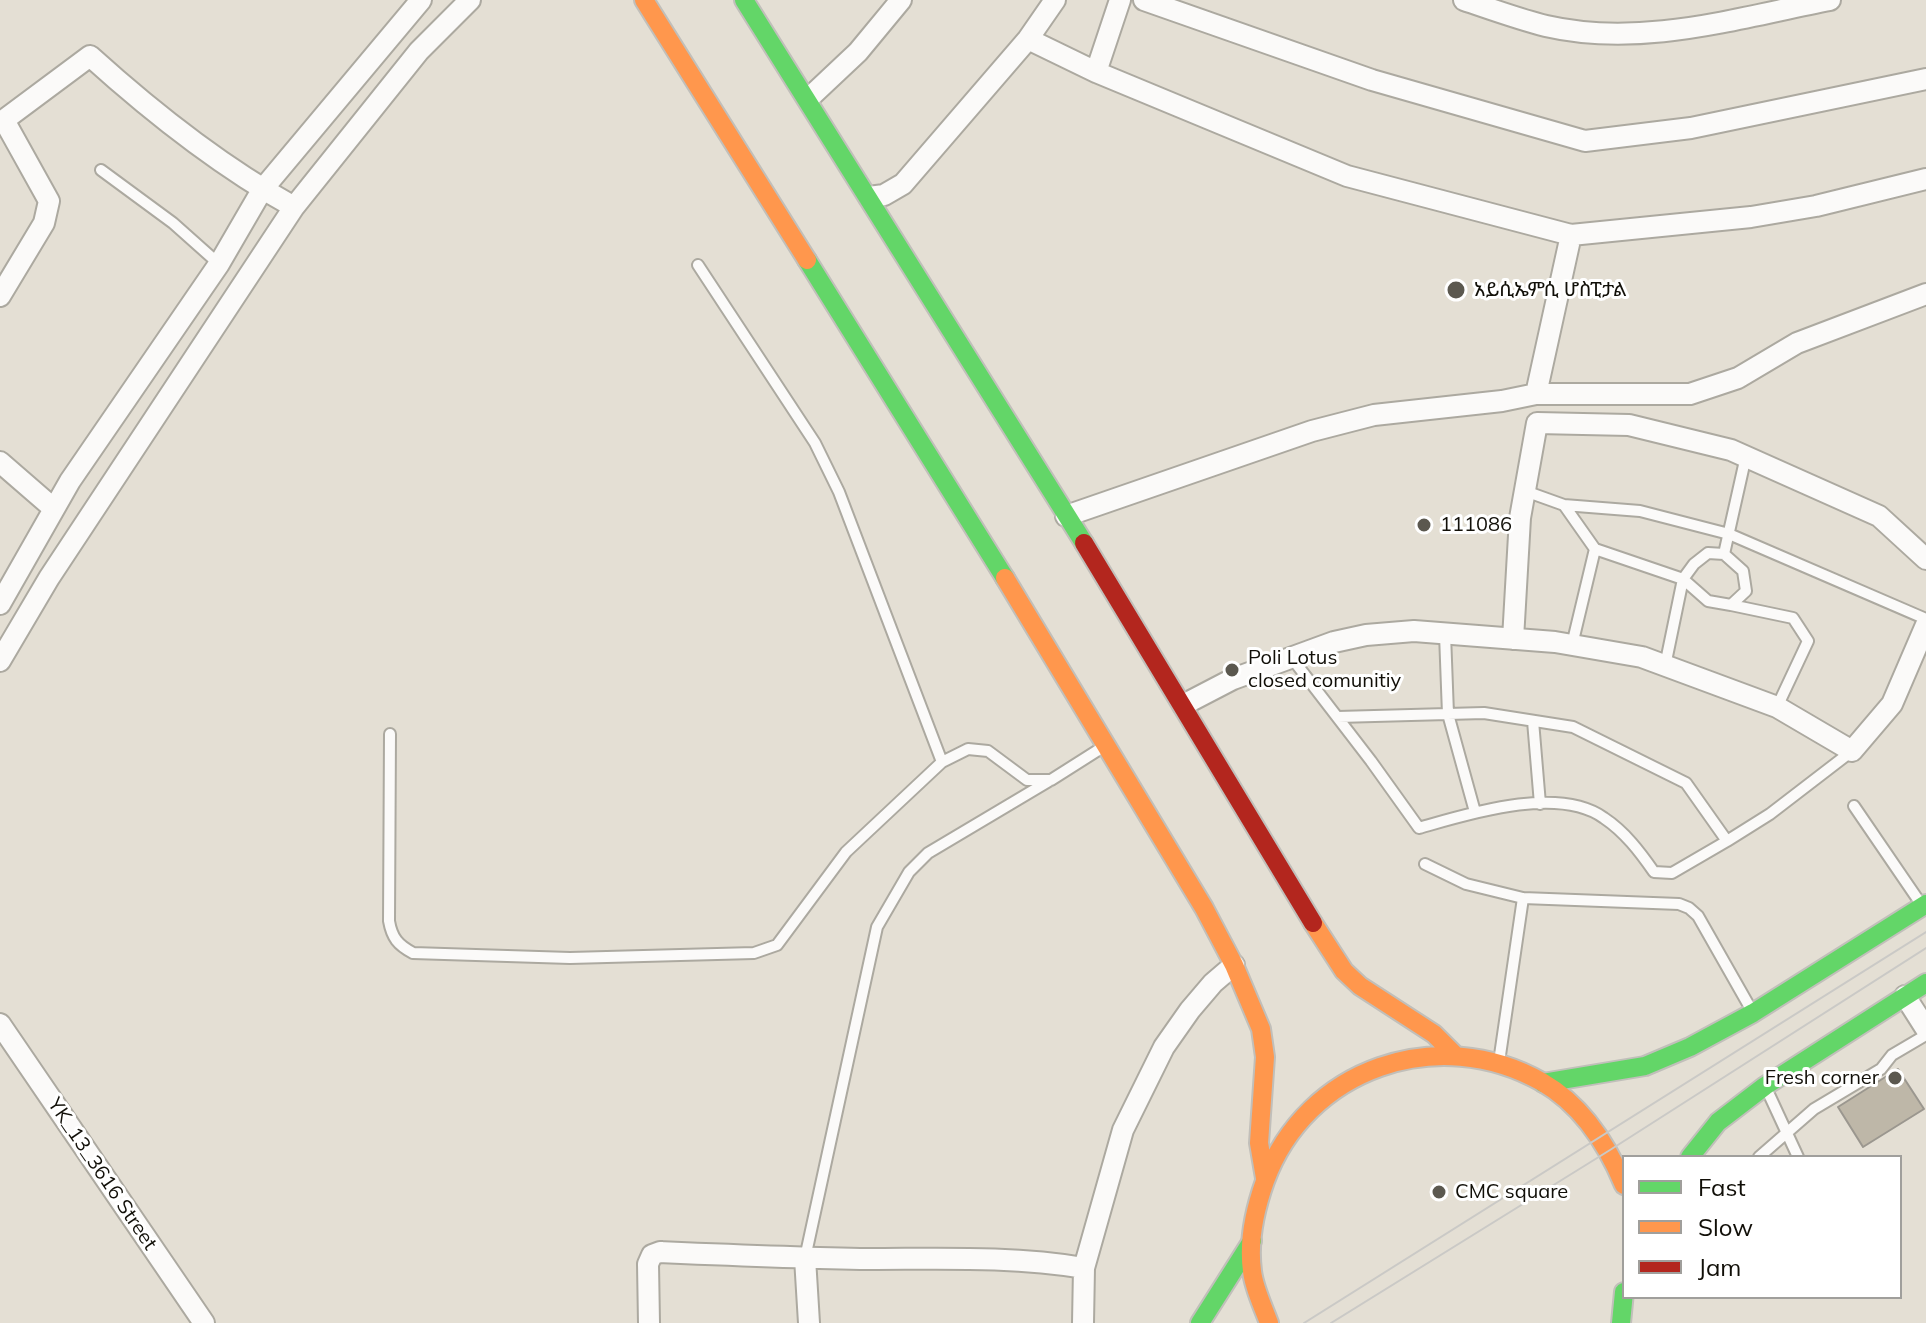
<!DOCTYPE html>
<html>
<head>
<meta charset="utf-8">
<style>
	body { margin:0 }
	#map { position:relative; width:1926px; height:1323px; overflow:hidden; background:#e4dfd4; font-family:Mulish,sans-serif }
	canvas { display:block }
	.legend { position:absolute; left:1622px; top:1155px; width:280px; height:144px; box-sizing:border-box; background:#fff; border:2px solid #a09f9c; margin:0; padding:10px 14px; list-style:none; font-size:24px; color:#110f08 }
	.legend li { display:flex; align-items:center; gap:16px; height:40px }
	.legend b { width:40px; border:2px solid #a09f9c }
</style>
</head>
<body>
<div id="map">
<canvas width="1926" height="1323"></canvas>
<ul class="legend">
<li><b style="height:10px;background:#63d668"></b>Fast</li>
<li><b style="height:10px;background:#ff974d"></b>Slow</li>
<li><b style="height:10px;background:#b3261e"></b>Jam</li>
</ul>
</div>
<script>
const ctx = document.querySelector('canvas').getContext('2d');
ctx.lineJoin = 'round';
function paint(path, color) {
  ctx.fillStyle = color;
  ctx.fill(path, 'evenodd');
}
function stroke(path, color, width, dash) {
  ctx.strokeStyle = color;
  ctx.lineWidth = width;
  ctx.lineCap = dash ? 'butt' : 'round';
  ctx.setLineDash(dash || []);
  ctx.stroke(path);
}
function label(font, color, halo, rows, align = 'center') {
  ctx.font = font + ' Mulish,"Noto Sans Ethiopic",sans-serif';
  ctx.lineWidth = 6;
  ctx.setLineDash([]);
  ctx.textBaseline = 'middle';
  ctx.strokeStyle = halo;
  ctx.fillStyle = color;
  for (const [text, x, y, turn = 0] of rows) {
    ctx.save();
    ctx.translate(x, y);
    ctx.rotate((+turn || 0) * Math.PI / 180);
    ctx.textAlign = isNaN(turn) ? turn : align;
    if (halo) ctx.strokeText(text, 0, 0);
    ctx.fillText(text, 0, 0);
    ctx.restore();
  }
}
const building = new Path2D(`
	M1898 1069 1924 1109 1863 1147 1838 1107Z`);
paint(building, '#beb7a8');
stroke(building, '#9b978f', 2);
const lane = new Path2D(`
	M101 170 173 223 219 264
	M698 265 815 443 839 492 942 762
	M1525 491 1564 505 1595 549 1683 579 1708 601 1731 605 1746 591 1743 571 1724 554 1708 553 1694 564 1683 579 1665 666
	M1564 505 1640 511 1729 534 1926 619
	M1724 554 1746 456
	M1731 605 1793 618 1808 641 1777 707
	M1445 634 1448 714 1475 812
	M1572 645 1595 549
	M1291 657 1371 761 1419 828C1468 814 1558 785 1604 818 1625 832 1640 852 1654 872L1672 873 1727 841 1770 814 1852 751
	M1338 717 1484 713 1573 727 1686 783 1727 841
	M1533 721 1540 804
	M390 734 389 921C392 938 398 945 413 953L570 958 754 953 777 945 846 852 942 762 968 749 988 751 1027 780H1051L1103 747
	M1854 806 1921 904
	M1425 864 1466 884 1523 898 1679 904 1689 908 1698 916 1752 1011
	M1499 1062 1523 898
	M1767 1090 1798 1157
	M1759 1157 1814 1109 1881 1069 1892 1055 1926 1035
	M805 1258 877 927 909 872 928 853 1049 781`);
const street = new Path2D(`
	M1144 0 1372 80 1585 141 1691 128 1926 79
	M1464 0C1491 9 1518 19 1546 26 1641 48 1737 18 1830 0
	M1028 39 1096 72 1347 176 1571 235 1751 217 1816 206 1926 179
	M1096 72 1120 0
	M808 99 858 52 901 0
	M0 123 90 56C153 113 220 166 294 207
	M869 197 884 195 903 184 1028 39 1055 0
	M0 296 44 223 49 201 4 120
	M1536 394H1690L1738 378 1797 343 1926 294
	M0 462 53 508
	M1066 516 1312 431 1374 415 1502 401 1536 394 1571 235
	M0 604 70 481 219 264 262 190 421 0
	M1513 639 1520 518 1537 423 1629 425 1731 450 1879 516 1926 559
	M0 661 49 578 294 207 419 51 470 0
	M1183 705 1233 679 1334 642 1366 635 1414 631 1555 642 1642 657 1777 707 1852 751 1892 704 1926 625
	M1905 996 1926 1029
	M0 1024 204 1323
	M805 1258 809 1323
	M649 1323 648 1264 652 1255 660 1252C730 1255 799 1258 869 1259 941 1259 1013 1256 1084 1268
	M1083 1323 1084 1268 1123 1130 1164 1047 1190 1010 1213 983 1234 965`);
const fast = new Path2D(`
	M744 0 1084 543
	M807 260 1005 578
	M1543 1083 1645 1066 1690 1047 1753 1013 1926 904
	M1690 1157 1718 1122 1765 1086 1926 983
	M1200 1323 1252 1241
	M1621 1323 1624 1292`);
const slow = new Path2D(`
	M644 0 807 260
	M1005 578 1204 908 1234 965 1261 1029 1265 1057 1259 1143 1265 1178
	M1313 923 1344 971 1360 986 1434 1034 1456 1056
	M1269 1323C1263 1306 1254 1289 1252 1271 1248 1241 1255 1209 1265 1181 1306 1068 1438 1023 1542 1082 1582 1105 1607 1144 1624 1185`);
const jam = new Path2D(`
	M1084 543 1313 923`);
stroke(lane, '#aca9a0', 14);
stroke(street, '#aca9a0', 24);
stroke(fast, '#c1bfba', 22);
stroke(slow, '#c1bfba', 22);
stroke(jam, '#c1bfba', 22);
stroke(lane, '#fbfaf9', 10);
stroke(street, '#fbfaf9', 20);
stroke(fast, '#63d668', 18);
stroke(slow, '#ff974d', 18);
stroke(jam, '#b3261e', 18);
stroke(new Path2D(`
	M1304 1323 1926 932
	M1331 1323 1610 1150 1926 948`), '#cac9c6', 2);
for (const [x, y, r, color] of [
	[1456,290,10,"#5b584f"],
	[1424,525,8,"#5b584f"],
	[1232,670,8,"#5b584f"],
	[1895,1078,8,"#5b584f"],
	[1439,1192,8,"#5b584f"]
]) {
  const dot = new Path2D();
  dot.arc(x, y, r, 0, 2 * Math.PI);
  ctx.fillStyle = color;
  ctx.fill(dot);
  stroke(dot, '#fff', 3);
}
label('20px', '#110f08', '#fff', [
	["አይሲኤምሲ ሆስፒታል",1474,290],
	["111086",1440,525],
	["Poli Lotus",1248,658],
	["closed comunitiy",1248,681],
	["Fresh corner",1879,1078,"right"],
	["CMC square",1455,1192]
], 'left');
label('20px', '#110f08', '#fff', [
	["YK_13_3616 Street",102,1174,56]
]);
</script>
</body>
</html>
